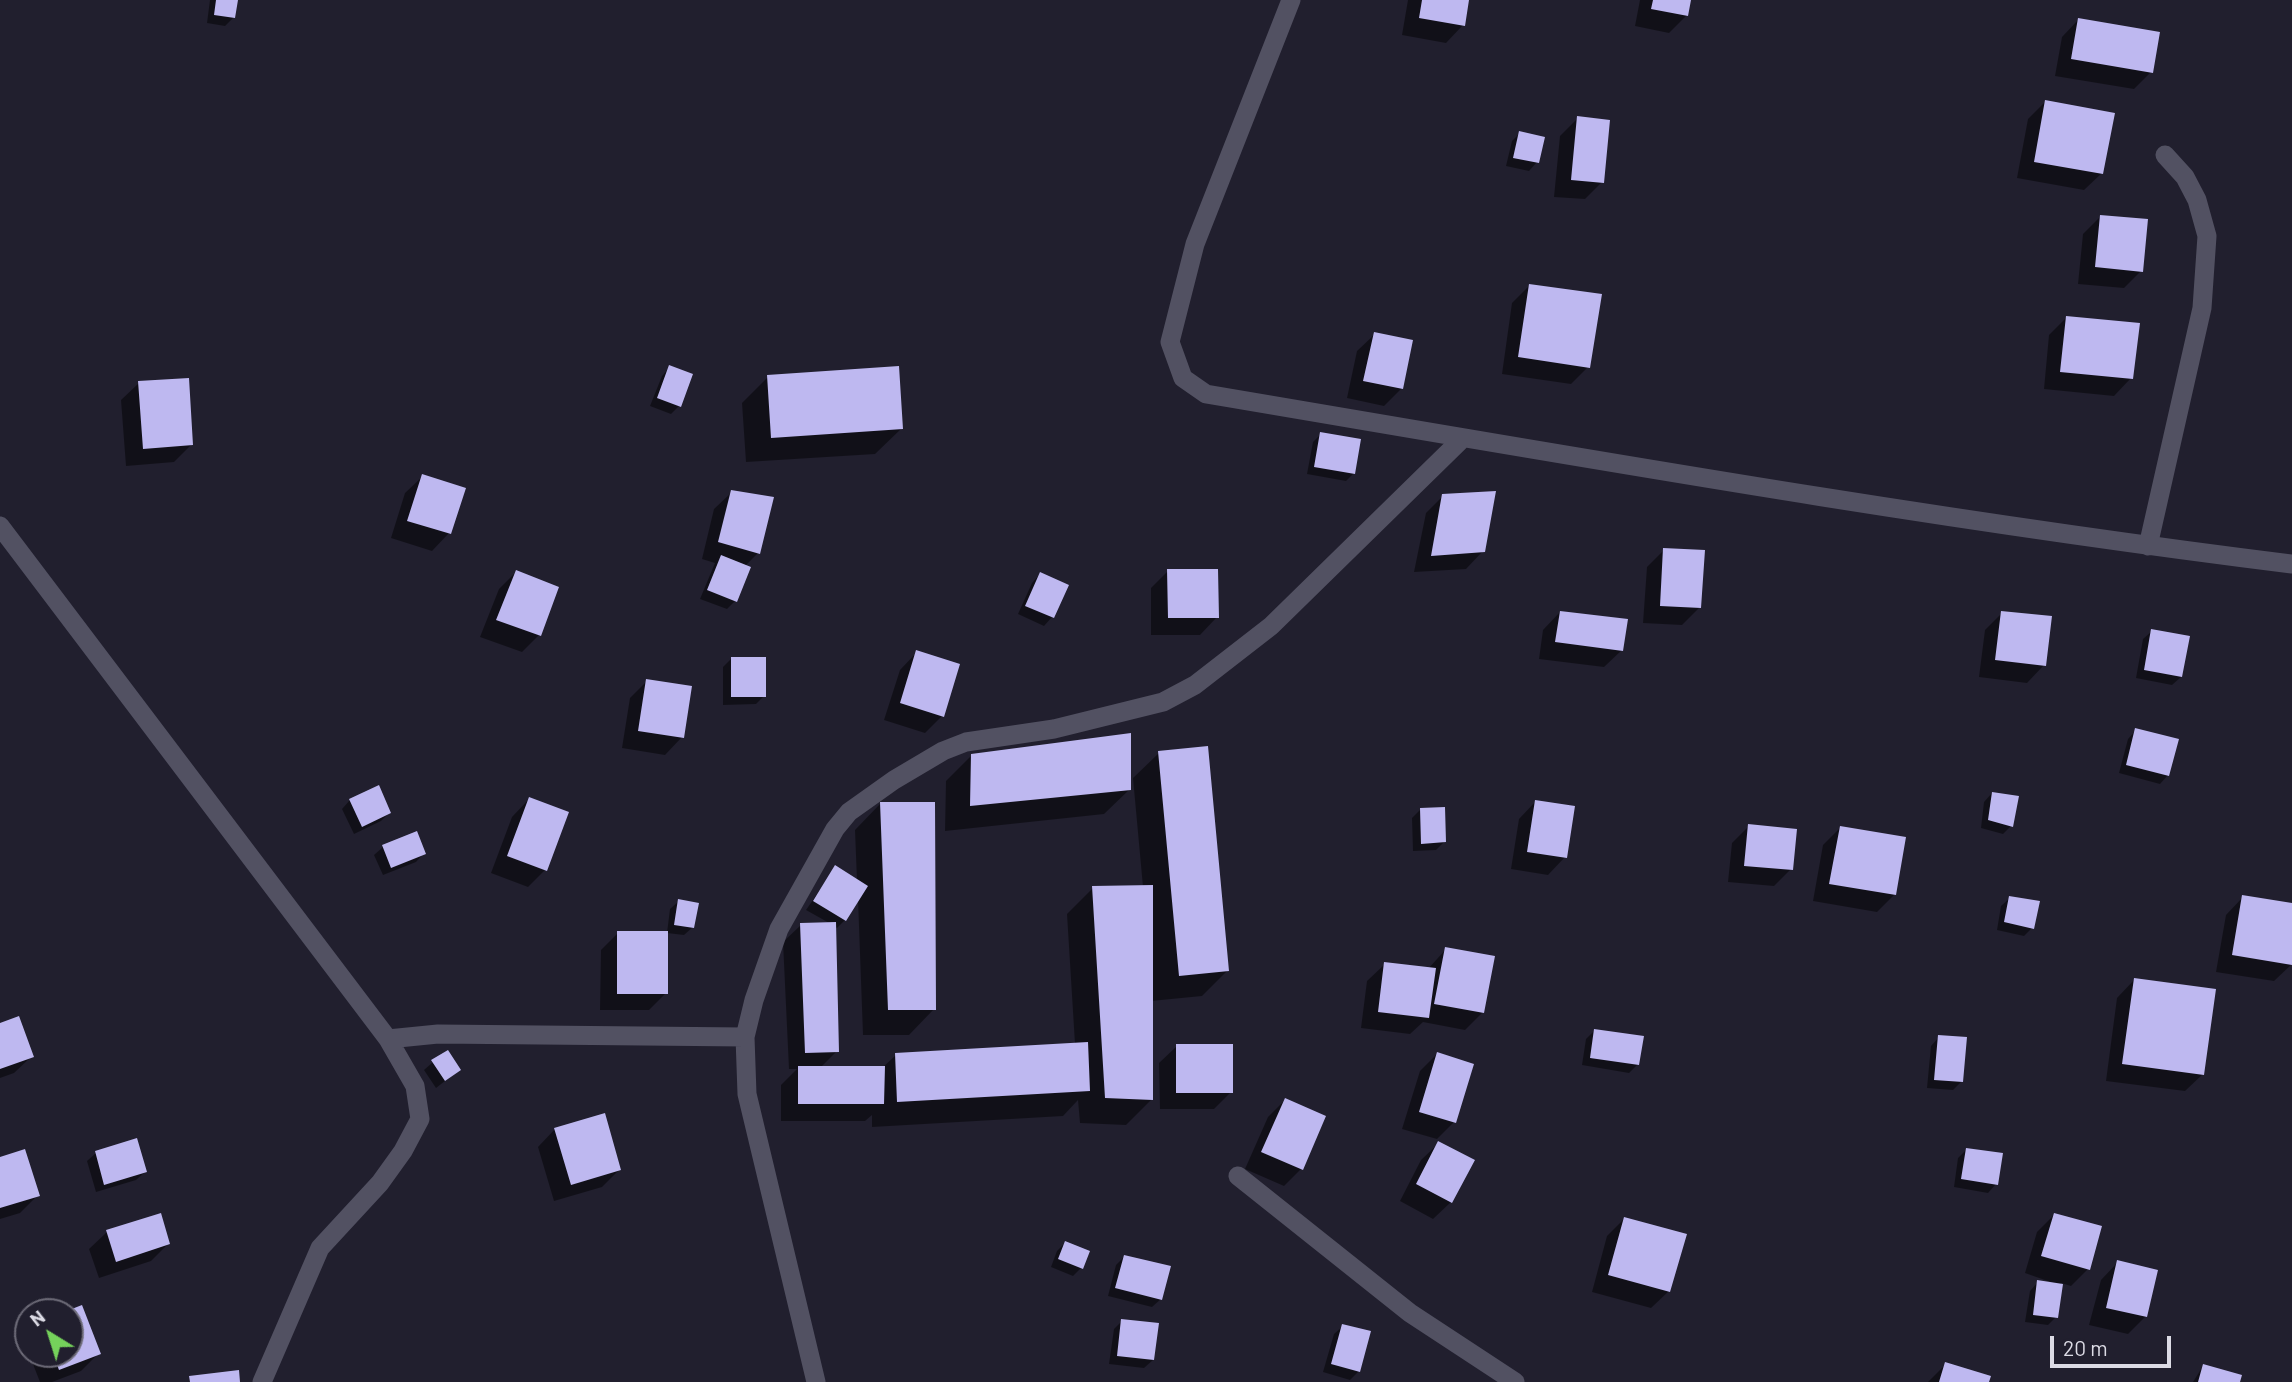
<!DOCTYPE html>
<html>
<head>
<meta charset="utf-8">
<style>
	body { margin:0 }
	#map { position:relative; width:2292px; height:1382px; overflow:hidden; background:#211f2e; font-family:Barlow,sans-serif }
	canvas { display:block }
	.north { position:absolute; left:14px; top:1298px; width:70px; height:70px; box-sizing:border-box; background:#211f2e; border:2px solid #6c6a77; border-radius:50%; rotate:322deg; font-size:19px; font-weight:700; line-height:28px; text-align:center; color:#dcdbe5 }
	.north::after { content:''; display:block; margin:auto; width:24px; height:32px; background:#75d25b; clip-path:polygon(50% 0,100% 100%,50% 72%,0 100%) }
	.scale { position:absolute; left:2050px; top:1336px; width:121px; height:32px; box-sizing:border-box; border:4px solid #dcdbe5; border-top:0; padding-left:9px; font-size:21px; line-height:24px; white-space:nowrap; color:#dcdbe5; -webkit-text-stroke:5px #211f2e; paint-order:stroke }
</style>
</head>
<body>
<div id="map">
<canvas width="2292" height="1382"></canvas>
<div class="north">N</div>
<div class="scale">20 m</div>
</div>
<script>
const ctx = document.querySelector('canvas').getContext('2d');
ctx.lineJoin = 'round';
function paint(path, color) {
  ctx.fillStyle = color;
  ctx.fill(path, 'evenodd');
}
function stroke(path, color, width, dash) {
  ctx.strokeStyle = color;
  ctx.lineWidth = width;
  ctx.lineCap = dash ? 'butt' : 'round';
  ctx.setLineDash(dash || []);
  ctx.stroke(path);
}
paint(new Path2D(`
	M210 0H237L234 17 225 26 207 23Z
	M1408 0H1467L1463 25 1446 43 1402 35Z
	M1640 0H1689L1686 16 1669 33 1635 26Z
	M2079 19 2151 72 2134 89 2055 76 2062 37Z
	M2045 102 2102 173 2084 190 2017 178 2028 119Z
	M1578 118 1602 182 1585 199 1554 197 1560 136Z
	M1520 133 1537 162 1529 171 1506 166 1512 141Z
	M2100 217 2141 271 2124 288 2078 284 2083 234Z
	M1529 286 1588 367 1571 384 1502 374 1512 303Z
	M2066 318 2131 378 2114 396 2044 389 2049 335Z
	M1375 334 1401 389 1384 406 1347 398 1357 351Z
	M670 367 679 406 671 414 650 406 662 376Z
	M768 377 901 429 875 454 746 462 742 403Z
	M139 383 191 445 174 462 126 466 121 400Z
	M1321 434 1354 473 1346 481 1307 474 1313 442Z
	M423 476 463 489 449 533 432 551 391 538 405 493Z
	M732 492 758 553 745 566 735 601 727 609 700 599 715 563 702 559 714 509Z
	M1443 496 1483 551 1466 569 1414 572 1426 513Z
	M1664 550 1699 608 1682 625 1643 623 1647 567Z
	M1168 571 1217 617 1200 635H1151V588Z
	M516 572 539 635 522 652 480 637 499 589Z
	M1040 574 1066 586 1052 617 1044 626 1018 614 1032 583Z
	M1560 612 1622 650 1604 667 1539 659 1543 630Z
	M2002 613 2044 665 2027 683 1979 677 1985 630Z
	M2152 631 2181 677 2172 685 2136 678 2143 639Z
	M917 652 942 716 925 733 884 720 900 670Z
	M731 659 764 696 756 704 723 705V667Z
	M647 681 682 737 665 755 622 748 630 698Z
	M2136 730 2168 775 2160 784 2119 773 2128 739Z
	M1159 753 1228 970 1202 996 1151 1001 1152 1099 1126 1125 1080 1123 1078 1100 1063 1116 872 1127V1115L865 1121H781V1085L797 1069H789L783 942 801 925 831 924 806 910 835 868 857 881 855 830 880 804 934 1009 909 1035H863L858 899 845 920 837 928 834 926 837 1051 820 1068H882L896 1055 1075 1044 1067 914 1093 888 1143 887 1133 778Z
	M972 755 1130 789 1104 814 945 831 946 781Z
	M1992 793 2011 826 2003 834 1981 828 1984 802Z
	M529 799 545 870 528 887 491 873 512 817Z
	M350 800 389 813 381 821 354 834 342 809Z
	M1536 801 1565 857 1548 875 1511 869 1519 819Z
	M1420 810 1444 842 1436 850 1413 851 1412 818Z
	M1749 826 1791 869 1774 886 1728 882 1732 843Z
	M1840 828 1894 895 1877 912 1813 901 1823 845Z
	M416 833 424 853 416 862 383 875 374 855 383 847Z
	M2243 897 2292 905V964L2274 981 2216 972 2226 915Z
	M2010 898 2032 928 2024 936 1997 930 2001 906Z
	M679 901 693 927 684 935 667 933 670 909Z
	M618 933 666 993 649 1010H600L601 950Z
	M1446 949 1482 1013 1465 1030 1423 1022 1410 1034 1361 1028 1367 981 1385 964 1428 969Z
	M2134 980 2203 1074 2185 1091 2106 1081 2117 998Z
	M0 1025 32 1056 14 1073 0 1078Z
	M1594 1031 1638 1064 1629 1073 1582 1065 1586 1039Z
	M1939 1037 1961 1082 1953 1090 1927 1088 1931 1046Z
	M1177 1046 1231 1092 1214 1109H1160L1159 1063Z
	M1437 1054 1454 1122 1437 1139 1402 1129 1420 1071Z
	M433 1062 459 1070 436 1088 424 1070Z
	M1285 1100 1301 1169 1284 1186 1245 1169 1268 1117Z
	M555 1129 619 1170 602 1187 554 1201 538 1147Z
	M1439 1143 1451 1202 1433 1219 1400 1201 1421 1160Z
	M1967 1149 1996 1184 1988 1193 1954 1187 1958 1158Z
	M96 1153 145 1172 136 1180 96 1192 87 1161Z
	M0 1159 38 1195 20 1213 0 1219Z
	M160 1215 168 1244 151 1261 99 1278 89 1249 107 1232Z
	M2054 1215 2088 1269 2071 1286 2061 1283 2056 1317 2048 1325 2025 1322 2030 1291 2038 1282 2059 1285 2025 1273 2037 1232Z
	M1624 1219 1669 1291 1651 1308 1592 1292 1607 1236Z
	M1065 1243 1081 1268 1073 1276 1051 1267 1057 1251Z
	M1124 1257 1161 1299 1152 1307 1108 1296 1116 1265Z
	M2118 1262 2146 1316 2128 1334 2089 1325 2101 1280Z
	M81 1307 99 1353 81 1371 52 1382H40L29 1354H70L69 1312Z
	M1122 1321 1153 1360 1144 1368 1109 1364 1114 1329Z
	M1343 1326 1358 1372 1350 1380 1323 1372 1334 1334Z
	M28 1336V1351L24 1340Z
	M1946 1364 1987 1382H1928Z
	M2203 1366 2238 1382H2193Z`), '#0007');
paint(new Path2D(`
	M216 0H238L235 18 214 15Z
	M1422 0H1469L1465 26 1419 18Z
	M1653 0H1691L1688 16 1651 9Z
	M2078 18 2160 32 2153 73 2071 59Z
	M2045 100 2115 113 2103 174 2034 162Z
	M1577 116 1610 120 1604 183 1571 180Z
	M1519 131 1545 137 1539 163 1513 158Z
	M2100 215 2148 219 2143 272 2095 267Z
	M1529 284 1602 294 1590 368 1518 357Z
	M2066 316 2140 323 2133 379 2060 372Z
	M1374 332 1413 340 1403 389 1363 381Z
	M669 365 693 374 681 407 657 398Z
	M899 366 903 429 771 438 767 375Z
	M189 378 193 445 143 449 138 381Z
	M1320 432 1361 439 1355 474 1314 467Z
	M422 474 466 488 451 534 407 521Z
	M731 490 774 497 760 554 718 542Z
	M1496 491 1485 552 1431 556 1442 494Z
	M1663 548 1705 550 1701 608 1660 606Z
	M721 555 751 567 737 602 707 590Z
	M1167 569H1218L1219 618H1168Z
	M516 570 559 587 541 636 496 620Z
	M1040 572 1069 585 1054 618 1025 606Z
	M1560 611 1628 619 1623 651 1555 642Z
	M2001 611 2052 616 2046 666 1995 660Z
	M2151 629 2190 636 2182 677 2144 670Z
	M916 650 960 664 944 717 900 703Z
	M731 657H766V697H731Z
	M646 679 692 686 684 738 638 731Z
	M2135 728 2179 739 2169 776 2126 765Z
	M1131 733V790L970 806 971 754Z
	M1208 746 1229 971 1179 976 1158 751Z
	M379 785 391 813 362 827 349 799Z
	M1992 792 2019 796 2013 827 1988 820Z
	M529 797 569 812 547 871 507 856Z
	M1535 800 1575 806 1567 858 1527 852Z
	M880 802H935L936 1010H888Z
	M1445 807 1446 842 1421 844 1420 808Z
	M1748 824 1797 829 1793 870 1744 866Z
	M1840 826 1906 837 1896 895 1829 884Z
	M417 831 426 854 391 868 382 845Z
	M835 865 868 886 846 921 813 901Z
	M1153 885V1100L1105 1098 1092 886Z
	M2242 895 2292 903V965L2232 955Z
	M2009 896 2040 901 2034 929 2004 922Z
	M678 899 699 903 694 928 674 925Z
	M836 922 839 1052 805 1053 800 923Z
	M617 931H668V994H617Z
	M1445 947 1495 956 1484 1013 1434 1004Z
	M1384 962 1436 968 1429 1018 1378 1012Z
	M2134 978 2216 989 2204 1075 2122 1064Z
	M19 1016 34 1057 0 1069V1023Z
	M1594 1029 1644 1036 1639 1065 1590 1058Z
	M1938 1035 1967 1037 1963 1082 1934 1080Z
	M1088 1042 1090 1091 897 1102 895 1053Z
	M1176 1044H1233V1093H1176Z
	M448 1050 461 1070 445 1081 431 1060Z
	M1437 1052 1474 1064 1456 1123 1419 1112Z
	M798 1066H885L884 1104H798Z
	M1285 1098 1326 1116 1303 1170 1261 1152Z
	M605 1113 621 1170 571 1185 554 1128Z
	M137 1138 147 1172 104 1185 95 1151Z
	M1438 1141 1475 1160 1452 1203 1416 1184Z
	M1966 1148 2003 1153 1998 1185 1961 1179Z
	M25 1149 40 1196 0 1208V1157Z
	M161 1213 170 1244 116 1262 106 1230Z
	M2054 1213 2102 1226 2090 1270 2041 1256Z
	M1624 1217 1687 1234 1670 1292 1608 1275Z
	M1065 1241 1090 1251 1083 1269 1058 1259Z
	M1124 1255 1171 1266 1162 1300 1115 1288Z
	M2117 1260 2158 1270 2147 1317 2106 1308Z
	M2037 1280 2063 1284 2058 1318 2033 1315Z
	M82 1305 101 1354 59 1370 53 1354H70V1312H64Z
	M1121 1319 1159 1323 1154 1360 1117 1356Z
	M1342 1324 1371 1331 1360 1372 1331 1364Z
	M1945 1362 1991 1376 1989 1382H1939Z
	M2203 1364 2242 1375 2240 1382H2198Z
	M239 1370 240 1382H190L189 1376Z`), '#beb8f0');
stroke(new Path2D(`
	M1291 0 1195 244 1170 342 1183 378 1206 394C1567 455 1928 519 2292 564
	M0 526 388 1039 415 1086 420 1119 403 1151 380 1183 320 1248 262 1382
	M2148 546 2202 308 2207 236 2197 200 2185 177 2165 155
	M745 1037 747 1094 816 1382
	M388 1039 438 1034 745 1037 754 1000 779 929 835 829 849 812 894 780 943 751 966 742 1054 729 1163 702 1195 685 1271 626 1463 438
	M1238 1176 1410 1313 1515 1382`), '#525162', 19);
</script>
</body>
</html>
